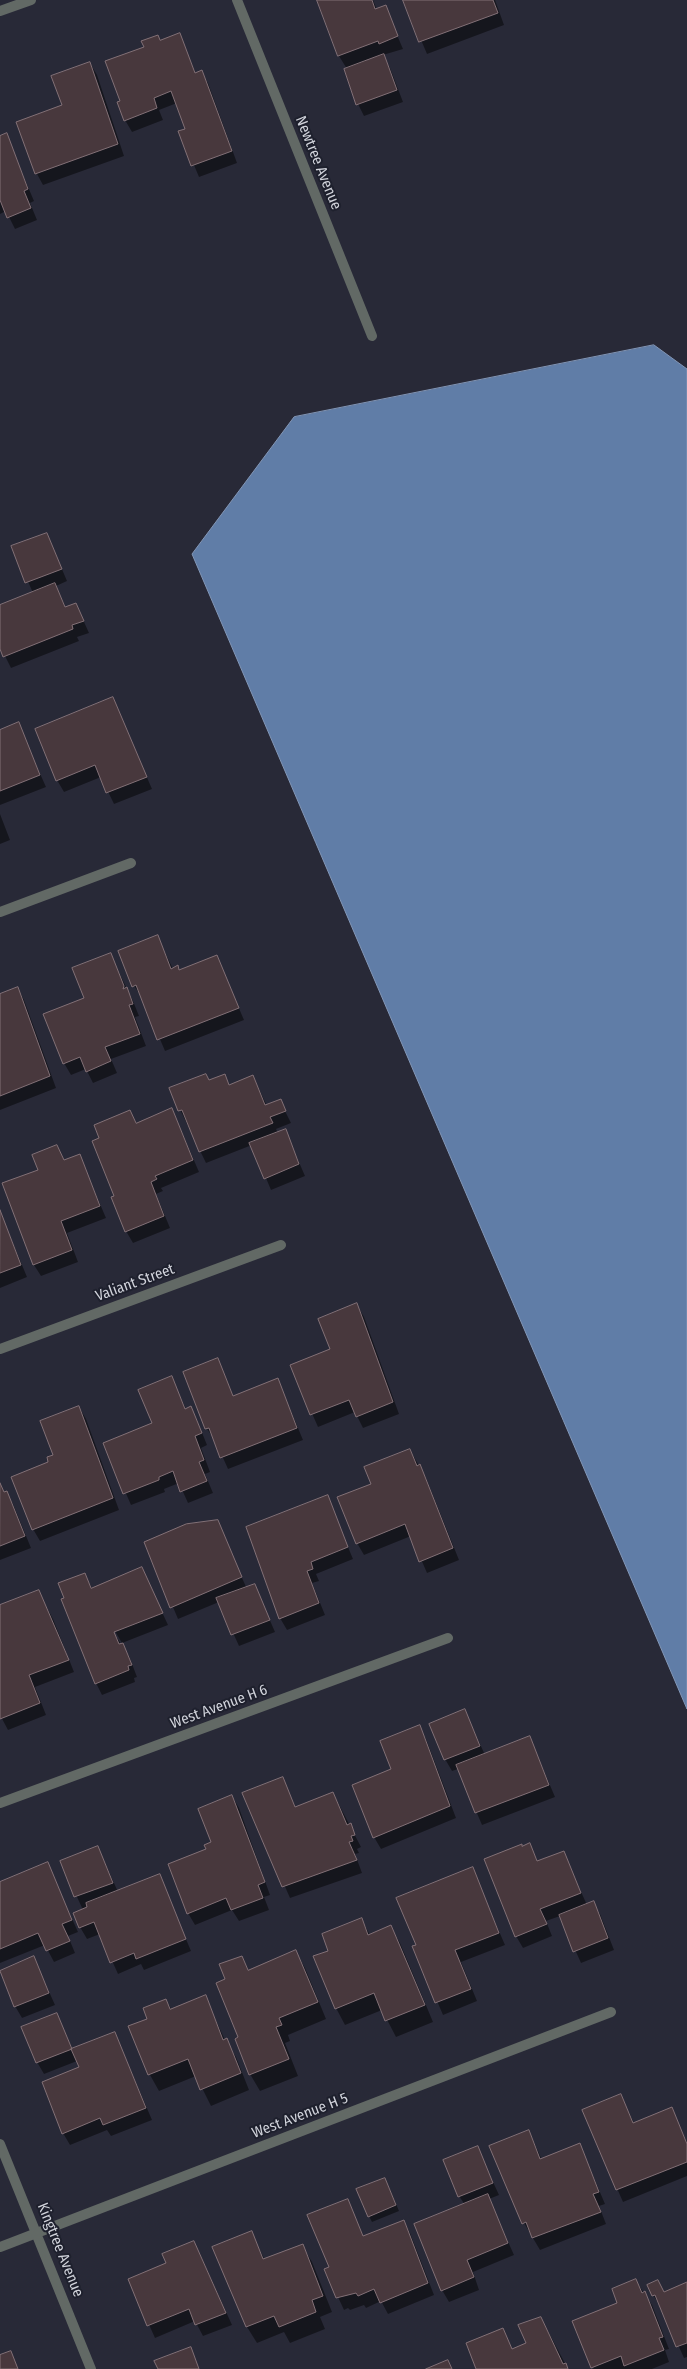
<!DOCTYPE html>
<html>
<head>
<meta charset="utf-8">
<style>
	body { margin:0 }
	canvas { display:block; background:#282937 }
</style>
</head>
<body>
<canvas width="687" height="2369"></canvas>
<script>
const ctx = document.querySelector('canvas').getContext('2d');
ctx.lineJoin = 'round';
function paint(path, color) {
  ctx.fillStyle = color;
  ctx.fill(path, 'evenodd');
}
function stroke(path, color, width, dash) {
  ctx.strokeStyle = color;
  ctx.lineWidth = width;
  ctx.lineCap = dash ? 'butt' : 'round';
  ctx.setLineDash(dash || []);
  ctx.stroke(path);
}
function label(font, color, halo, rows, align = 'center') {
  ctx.font = font + ' "Fira Sans Condensed",sans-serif';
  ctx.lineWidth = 4;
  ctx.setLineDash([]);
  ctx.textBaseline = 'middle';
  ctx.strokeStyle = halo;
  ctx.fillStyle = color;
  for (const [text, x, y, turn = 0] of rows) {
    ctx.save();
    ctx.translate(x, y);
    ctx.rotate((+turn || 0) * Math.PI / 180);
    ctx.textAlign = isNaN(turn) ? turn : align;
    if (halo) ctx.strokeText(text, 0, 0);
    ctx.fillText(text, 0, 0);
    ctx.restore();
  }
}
const water = new Path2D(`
	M654 345 687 369V1709L192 554 294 417Z`);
paint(water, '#607da7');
stroke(water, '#8296b6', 1);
paint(new Path2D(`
	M318 0H373L377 10 385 7 403 49 366 60 367 62 383 56 390 68 403 102 364 116 358 104 347 69 339 56Z
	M404 0H495L504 25 427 54Z
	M179 34 196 74 201 72 208 83 237 163 199 177 180 132 187 130 177 103 159 110 163 120 132 132 125 120 121 102 145 48Z
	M90 63 97 75 124 156 43 185 37 174 18 123 63 106Z
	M6 135 34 201 30 203 37 220 15 229 6 211 0 214V137Z
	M47 534 67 581 56 586 66 608 76 604 89 633 77 637 79 641 11 668 0 646V607L33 593 13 547Z
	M113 699 152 789 114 804 101 777 64 792 57 780Z
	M18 724 46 787 0 805V731Z
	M0 814 10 840 0 844Z
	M157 936 173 969 180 972 217 957 244 1020 165 1051 142 997 134 986Z
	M110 954 133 1001 139 1016 135 1017 146 1046 111 1059 117 1073 93 1083 86 1069 71 1075 64 1063Z
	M18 988 24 1000 56 1088 0 1110V995Z
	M224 1075 230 1086 253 1076 267 1106 280 1101 291 1123 276 1129 278 1133 285 1130 305 1176 271 1190 252 1145 206 1163 170 1089 209 1081Z
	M172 1109 199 1172 161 1188 163 1191 156 1194 170 1228 133 1243 126 1231 115 1197 101 1138 130 1112 137 1124Z
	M57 1146 65 1161 79 1155 106 1218 67 1233 78 1262 41 1276 34 1265 4 1184 39 1170Z
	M0 1212 27 1277 0 1288Z
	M357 1305 364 1317 399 1414 363 1428 355 1412 318 1427 291 1366 332 1350Z
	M218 1360 234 1397 278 1380 303 1440 228 1469 215 1440 207 1429 185 1372Z
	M171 1377 186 1409 190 1408 197 1420 207 1445 201 1448 210 1472 205 1474 213 1493 188 1503 179 1483 164 1489 165 1492 131 1505 104 1443 153 1424Z
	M79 1407 86 1419 119 1510 40 1541 33 1529 50 1463Z
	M410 1450 426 1478 459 1560 427 1573 411 1536 364 1555 357 1543 373 1484Z
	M0 1485 13 1504 31 1548 0 1560Z
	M327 1497 353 1559 316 1574 319 1581 312 1583 325 1615 287 1630 280 1618Z
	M217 1522 247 1589 255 1586 275 1632 239 1646 219 1602 178 1619 146 1543Z
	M142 1569 168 1625 122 1643 112 1626 110 1627 129 1656 137 1677 134 1678 135 1682 102 1695 96 1683 85 1575 92 1588Z
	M38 1591 53 1619 74 1672 35 1687 46 1715 8 1730 0 1715V1606Z
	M465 1711 485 1755 530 1738 555 1797 482 1825 458 1769 452 1771 445 1759Z
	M419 1727 426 1739 456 1818 381 1849 374 1837 393 1770Z
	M282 1779 296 1808 333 1793 361 1847 357 1849 359 1853 355 1854 362 1873 290 1898 244 1794Z
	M232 1796 239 1808 270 1895 264 1897 269 1910 239 1921 232 1910 195 1925 188 1913 208 1850Z
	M529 1845 538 1862 563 1852 587 1905 593 1903 600 1914 614 1950 581 1963 560 1916 546 1921 552 1936 523 1948 516 1936 522 1847Z
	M98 1847 118 1892 159 1875 191 1951 144 1970 141 1964 118 1974 100 1934 87 1939 80 1927 83 1910 61 1862Z
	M47 1863 78 1932 68 1936 75 1953 54 1962 45 1945 0 1963V1883Z
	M472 1869 505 1945 461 1962 477 2001 443 2015 414 1947 417 1946Z
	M362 1920 370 1935 391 1927 400 1943 433 2022 396 2037 382 2010 345 2025 336 2008Z
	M296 1952 305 1968 326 2019 288 2035 290 2041 285 2043 298 2076 260 2091 250 2074 227 1980 242 1957 249 1971Z
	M34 1958 55 2005 22 2018 15 2006Z
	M205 1997 225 2040 236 2057 249 2090 211 2106 196 2076 159 2091 150 2075 130 2027 149 2019 166 2000 172 2010Z
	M57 2015 73 2050 115 2033 152 2120 111 2136 107 2130 70 2145 63 2133 80 2068 77 2061 44 2074 37 2062Z
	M621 2096 634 2123 671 2108 687 2142V2176L623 2202 583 2111Z
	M529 2131 542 2160 580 2145 605 2204 599 2206 606 2224 540 2250 524 2223Z
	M477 2147 499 2195 489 2199 514 2255 473 2272 479 2290 449 2302 442 2290 465 2205 459 2196Z
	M388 2185 399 2211 372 2222 369 2216Z
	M347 2200 364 2237 404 2221 410 2233 434 2295 388 2314 381 2301 366 2308 364 2305 350 2310 348 2308 344 2310 325 2269 330 2267Z
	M251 2233 265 2260 302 2245 312 2262 332 2312 320 2317 325 2329 290 2343 284 2332 257 2343 247 2327 213 2248Z
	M200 2254 232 2325 203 2336 195 2321 155 2338 129 2280Z
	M636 2281 652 2305 669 2349 665 2350 669 2362 652 2369H593L619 2303Z
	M687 2284V2357L684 2358 661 2307 653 2295Z
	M541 2318 568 2369H478L502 2330 513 2350 527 2344Z`), '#0007');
const building = new Path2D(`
	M317 0H372L375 9 386 5 398 36 379 44 378 41 338 56Z
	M403 0H493L498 13 419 42Z
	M180 33 195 73 202 70 232 151 191 166 178 131 185 129 171 91 154 98 157 108 124 121 117 102 120 101 105 61 144 47 141 41 158 35 160 40Z
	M384 54 397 90 356 105 344 69Z
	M90 62 118 144 35 174 16 122 62 105 51 76Z
	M7 133 28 189 24 191 31 208 7 218 0 200V136Z
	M47 533 62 569 25 583 11 546Z
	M55 583 65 607 76 603 84 621 72 625 73 629 3 657 0 649V605Z
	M113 697 147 777 106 793 95 765 56 781 35 729Z
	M19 722 40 775 0 791V730Z
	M158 935 171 969 178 965 179 970 217 955 239 1008 157 1040 136 985 132 987 118 951Z
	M111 953 124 986 123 989 127 987 133 1004 129 1005 140 1034 105 1047 111 1061 86 1072 80 1057 63 1064 43 1014 84 998 72 968Z
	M18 987 50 1076 0 1096V994Z
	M206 1074 209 1080 225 1074 229 1085 253 1075 265 1105 281 1099 286 1111 270 1117 273 1123 199 1152 182 1110 178 1111 169 1088Z
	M172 1108 193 1160 155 1176 157 1179 151 1182 164 1216 125 1232 111 1197 114 1196 92 1141 99 1138 94 1125 130 1110 136 1123Z
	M286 1129 299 1164 264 1179 249 1143Z
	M57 1145 64 1160 80 1154 100 1206 61 1221 72 1250 33 1265 2 1183 38 1170 32 1155Z
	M0 1210 21 1265 0 1273Z
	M357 1303 393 1402 356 1417 349 1400 310 1415 290 1365 330 1349 318 1319Z
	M218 1358 233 1396 278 1378 297 1428 220 1458 209 1428 205 1429 183 1372Z
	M172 1376 185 1409 191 1406 202 1433 195 1436 204 1460 199 1462 207 1481 180 1492 173 1471 159 1477V1480L123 1494 103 1443 152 1423 138 1390Z
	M79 1406 113 1498 32 1530 11 1477 48 1462 47 1457 53 1455 40 1421Z
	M410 1449 417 1466 420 1464 453 1548 419 1562 405 1524 356 1544 337 1497 371 1484 364 1467Z
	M0 1483 4 1492 7 1491 25 1536 0 1546Z
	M328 1495 348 1547 311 1562 313 1569 307 1571 319 1603 279 1619 246 1527Z
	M218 1520 242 1577 170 1608 144 1542 186 1524Z
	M142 1567 163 1613 114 1632 119 1644 123 1643 132 1665 128 1666 129 1670 95 1684 61 1599 64 1598 58 1583 85 1573 91 1588Z
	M255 1584 270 1620 231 1635 216 1598Z
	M39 1590 69 1660 29 1675 40 1703 0 1719V1605Z
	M465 1709 480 1746 444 1760 429 1724Z
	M420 1725 450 1806 373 1838 352 1785 391 1769 380 1741Z
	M530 1736 549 1785 475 1813 456 1765Z
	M283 1777 295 1807 333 1792 347 1825 351 1823 355 1835 351 1836 353 1841 349 1842 357 1860 282 1887 242 1793Z
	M232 1795 265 1882 258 1885 263 1898 231 1910 226 1898 187 1914 168 1864 206 1849 204 1845 211 1842 198 1809Z
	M530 1843 537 1861 564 1851 581 1893 540 1909 547 1924 515 1937 484 1859 522 1844V1846Z
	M98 1846 113 1883 74 1897 60 1861Z
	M48 1862 72 1920 62 1924 70 1941 46 1951 38 1933 0 1949V1882Z
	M473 1867 499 1933 455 1950 471 1989 435 2003 412 1946 416 1945 396 1898Z
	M160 1874 186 1939 136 1959 134 1953 110 1963 94 1922 79 1928 73 1913 87 1907 86 1903Z
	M594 1901 608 1938 573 1952 559 1915Z
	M362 1918 368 1935 391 1925 425 2005 385 2021 374 1993 335 2009 313 1956 328 1951 322 1934Z
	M296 1950 318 2002 279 2018 282 2025 276 2027 289 2059 249 2075 235 2039 238 2037 216 1983 225 1979 219 1964 242 1956 248 1970Z
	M34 1956 49 1993 14 2007 0 1971Z
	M206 1995 223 2040 227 2038 241 2073 200 2090 188 2059 148 2075 128 2026 147 2019 143 2008 166 1999 170 2009Z
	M57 2013 72 2049 36 2063 21 2027Z
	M115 2032 146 2108 103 2125 100 2118 62 2134 42 2082 79 2067 71 2049Z
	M621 2094 633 2123 672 2107 687 2144V2162L616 2190 582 2110Z
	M529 2130 540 2159 580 2143 599 2192 593 2194 601 2212 532 2238 526 2222 522 2224 489 2146Z
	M478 2146 493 2183 458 2197 443 2160Z
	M385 2178 396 2205 368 2217 356 2189Z
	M488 2194 508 2243 467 2260 474 2277 441 2291 414 2224Z
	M348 2199 363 2236 404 2220 428 2283 380 2303 374 2289 358 2296 356 2293 336 2298 324 2269 329 2267 307 2215Z
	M252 2231 263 2259 303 2244 323 2296 312 2300 316 2312 279 2327 274 2316 246 2327 212 2247Z
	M194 2241 226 2313 195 2325 189 2309 147 2326 128 2279 166 2263 162 2254Z
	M636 2279 642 2293 645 2291 663 2337 659 2338 664 2350 624 2366 621 2356 591 2368 572 2321 617 2303 612 2289Z
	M658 2280 664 2292 687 2282V2343L676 2347 655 2295 652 2296 647 2285Z
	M541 2317 563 2364 566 2363 568 2369H476L466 2343 503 2328 512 2349 526 2343 518 2325Z
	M191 2347 199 2369H158L154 2361Z
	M11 2351 18 2369H0V2355Z
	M448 2360 452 2369H426Z`);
paint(building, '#48383d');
stroke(building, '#827076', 1);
stroke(new Path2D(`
	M237 0 372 336
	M0 11 31 0
	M0 912 131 863
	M0 1349 281 1245
	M0 1803 448 1638
	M0 2144 91 2369
	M0 2247 611 2012`), '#626965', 10);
label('15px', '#d0d2da', '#1e202d', [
	["Newtree Avenue",318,163,68],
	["Valiant Street",135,1283,-20],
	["West Avenue H 6",219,1707,-20],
	["West Avenue H 5",300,2116,-21],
	["Kingtree Avenue",60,2250,68]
]);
</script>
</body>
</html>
